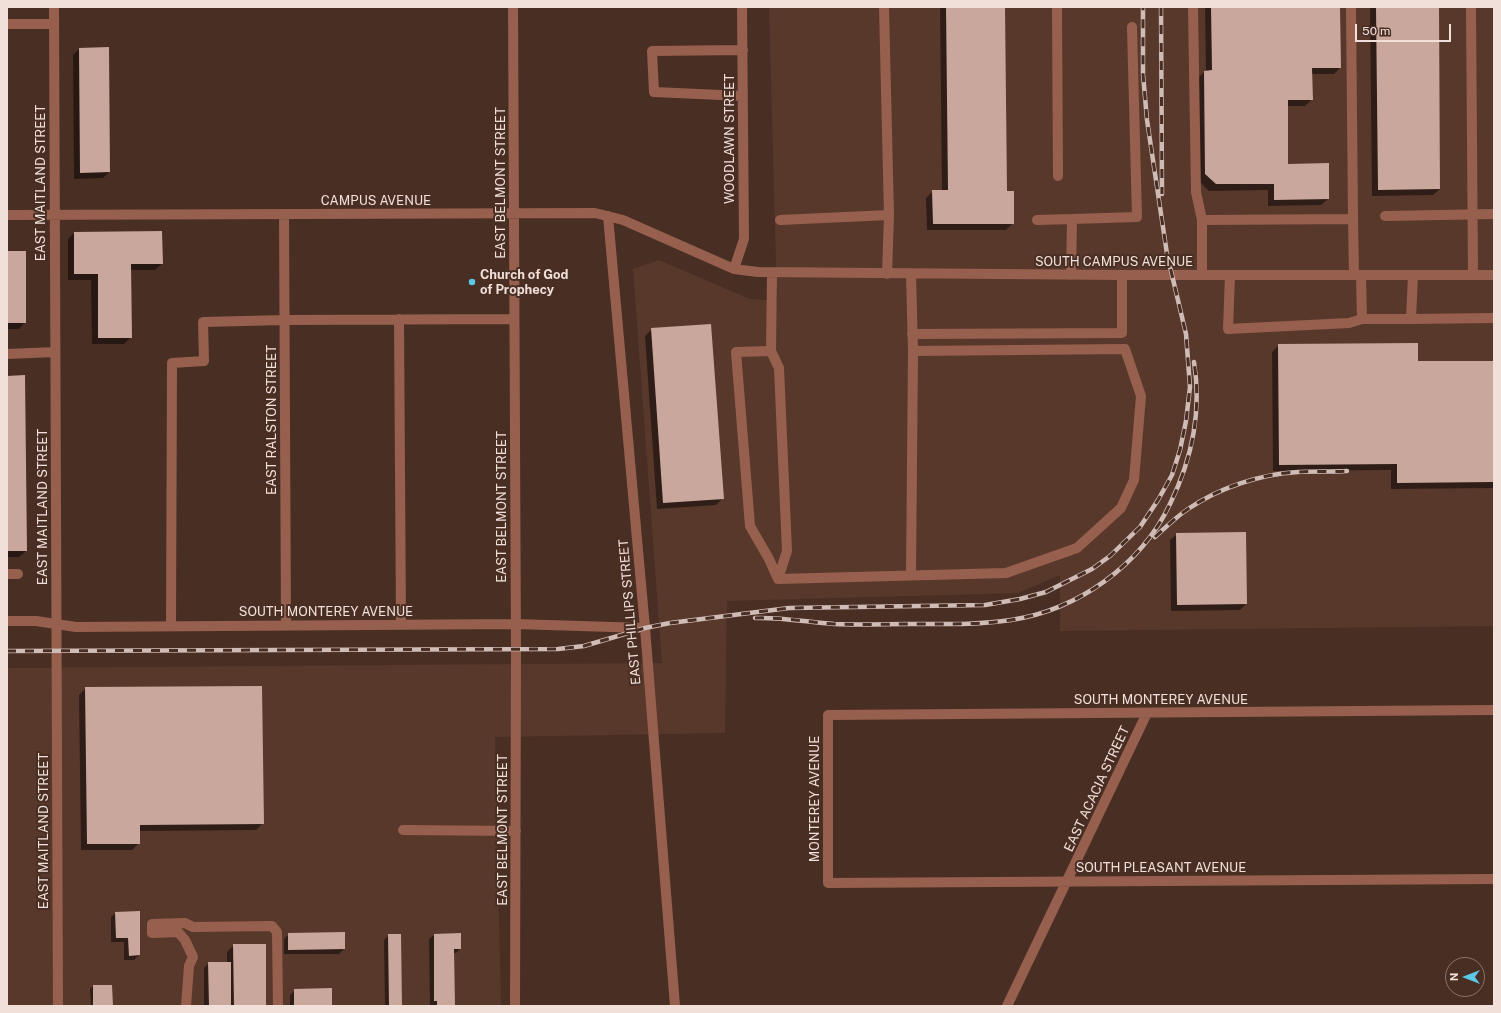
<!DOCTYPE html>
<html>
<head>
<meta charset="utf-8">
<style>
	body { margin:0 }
	#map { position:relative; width:1501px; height:1013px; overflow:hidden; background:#492e24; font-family:"Public Sans",sans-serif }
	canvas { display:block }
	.frame { position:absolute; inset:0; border:8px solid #f1dfd9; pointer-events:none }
	.north { position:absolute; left:1445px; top:957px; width:40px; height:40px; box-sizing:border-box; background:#492e24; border:1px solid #8c756c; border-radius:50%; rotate:270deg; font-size:11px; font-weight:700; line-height:16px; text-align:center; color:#f1dfd9 }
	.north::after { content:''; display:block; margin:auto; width:14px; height:18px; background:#5bc8e6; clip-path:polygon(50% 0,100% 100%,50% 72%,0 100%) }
	.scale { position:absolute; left:1355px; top:24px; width:96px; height:18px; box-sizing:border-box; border:2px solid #f1dfd9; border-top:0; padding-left:5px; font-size:12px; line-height:14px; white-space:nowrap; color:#f1dfd9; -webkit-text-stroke:3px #492e24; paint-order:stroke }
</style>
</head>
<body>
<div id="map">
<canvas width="1501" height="1013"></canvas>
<div class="frame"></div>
<div class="north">N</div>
<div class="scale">50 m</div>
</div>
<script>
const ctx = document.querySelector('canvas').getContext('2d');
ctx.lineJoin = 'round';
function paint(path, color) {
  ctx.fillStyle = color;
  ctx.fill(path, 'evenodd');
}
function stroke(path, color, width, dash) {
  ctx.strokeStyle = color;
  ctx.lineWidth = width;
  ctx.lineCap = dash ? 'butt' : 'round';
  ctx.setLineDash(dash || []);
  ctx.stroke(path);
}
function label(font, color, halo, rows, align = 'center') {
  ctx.font = font + ' "Public Sans",sans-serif';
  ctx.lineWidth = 4;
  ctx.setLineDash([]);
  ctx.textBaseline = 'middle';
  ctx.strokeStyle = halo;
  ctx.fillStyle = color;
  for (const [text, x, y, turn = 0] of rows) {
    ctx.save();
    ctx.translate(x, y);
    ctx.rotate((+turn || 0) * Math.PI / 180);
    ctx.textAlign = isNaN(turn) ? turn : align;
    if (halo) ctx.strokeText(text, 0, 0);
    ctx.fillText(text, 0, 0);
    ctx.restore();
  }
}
paint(new Path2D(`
	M769 7H1494V626L1060 631V575L1018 593 727 601 725 733 495 737 501 1006H7V668L662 663 633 269 659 260 750 299 777 301Z`), '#59382c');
paint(new Path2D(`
	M940 7H1004L1006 192 1013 223 1006 230H927L926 198 933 191H942Z
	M1205 7H1339L1340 68 1334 74H1311L1312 99 1305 106H1287V165L1328 199 1321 205 1268 206V190L1209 191 1199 181 1198 78 1204 72H1206Z
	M1370 7H1438L1440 189 1433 195 1372 196Z
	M79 49 109 172 103 178 74 179 73 55Z
	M74 233 162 264 155 270H130L131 337 124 344H92L91 280H68V239Z
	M7 252 25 322 19 329H7Z
	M652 329 723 498 716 505 657 509 645 336Z
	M1279 345 1417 362H1494V488L1391 489V470L1273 471 1272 352Z
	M7 377 26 551 19 557H7Z
	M1177 534 1246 604 1240 610 1171 611 1170 540Z
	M86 688 263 823 256 830 139 831V843L132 850H81L79 695Z
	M116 913 139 955 134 960H124V942H111V917Z
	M289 934 344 949 339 954H284V939Z
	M389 935 401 1006H385L384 940Z
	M434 935 460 949 456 953H453L454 1006H430L429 939Z
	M234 945 265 1006H204V968L209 963H227V952Z
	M93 986 112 1006H91L90 989Z
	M295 990 331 1006H290V995Z`), '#0007');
paint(new Path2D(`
	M946 7H1005L1007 191H1014V224H933L932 190H948Z
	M1211 7H1340L1341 68H1312L1313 100H1288V164L1329 163V199L1274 200V184H1216L1205 174 1204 71 1212 70Z
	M1376 7H1439L1440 189 1378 190Z
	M109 47 110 172 80 173 79 48Z
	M162 231 163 264H131L132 338H98V274H74V232Z
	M7 251H26V323H7Z
	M711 324 724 499 663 503 651 328Z
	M1418 343V361H1494V482L1397 483V464L1279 465 1278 344Z
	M25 375 27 551H7V376Z
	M1246 532 1247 604 1177 605 1176 533Z
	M262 686 264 824 140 825V844H87L85 687Z
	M140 911V955L129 956 128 938H116L115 912Z
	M345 932V949L288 950V933Z
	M461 933V949H454L455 1006H437V1001H434V934Z
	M388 934H401L402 1006H389Z
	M233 944H266V1006H234Z
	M208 962H231V1006H209Z
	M93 985H112L113 1006H93Z
	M332 988V1006H294V989Z`), '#caa79c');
stroke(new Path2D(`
	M54 7 58 1006
	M513 7 516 649 515 1006
	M884 7 889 215
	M1057 7 1058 176
	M1193 7 1196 192 1202 220V275
	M1471 7 1473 275
	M7 24H54
	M743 50 652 51 654 92 743 96
	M284 214 286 625
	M7 215 595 213 623 220 734 269 758 272 1122 275H1494
	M608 216 645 628 675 1006
	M1385 216 1494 214
	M1072 219 1137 217 1132 27
	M1353 219 1354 275
	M780 220 889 215 887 274
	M1037 220 1072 219 1071 275
	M1202 220 1353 219 1351 7
	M734 269 744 239 742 7
	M772 273 771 351 736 352 750 526 769 559 778 579 1006 573 1077 548 1121 508 1134 480 1141 396 1125 349 913 351 911 575
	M911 274 913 351
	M1230 275 1228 329 1349 323 1362 319 1361 275
	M399 319 401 624
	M1362 319H1411L1413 275
	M1411 319 1494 318
	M912 334 1122 333V275
	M771 351 779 368 787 551 778 579
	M7 354 55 352
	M7 574H18
	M7 621H36L76 627 515 624 645 628
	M171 626 172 363 204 361 203 322 284 320 514 319
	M1494 710 828 715V883L1494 879
	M403 830 516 831
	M186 1006 189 966 193 957 185 940 178 932 152 933V924L185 923 193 927 272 926 277 932 278 1006
	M1007 1006 1147 713`), '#97604e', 10);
const rail = new Path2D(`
	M1161 7 1162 194
	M1155 537C1166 527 1176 517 1188 509 1219 488 1260 474 1298 472 1314 471 1331 472 1347 471
	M755 618C781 617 807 622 834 624 859 625 885 624 910 624 944 624 978 625 1011 620 1078 610 1141 565 1170 504 1192 459 1202 412 1194 362
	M7 651 558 649 584 646 645 628 670 623 789 608 985 605 1020 599 1046 592 1092 569 1110 556 1140 527 1158 500 1172 475 1180 450 1186 421 1190 387 1186 334 1167 254 1147 120 1143 74V7`);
stroke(rail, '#d0bcb6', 4.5);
stroke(rail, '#492e24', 3, [9]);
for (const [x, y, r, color] of [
	[472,282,4,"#5bc8e6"]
]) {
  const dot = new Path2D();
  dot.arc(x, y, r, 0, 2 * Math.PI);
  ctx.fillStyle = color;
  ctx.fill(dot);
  stroke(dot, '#492e24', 1.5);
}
label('13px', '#f1dfd9', '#492e24', [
	["WOODLAWN STREET",730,139,-90],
	["EAST MAITLAND STREET",41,183,-90],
	["EAST BELMONT STREET",501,183,-90],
	["CAMPUS AVENUE",376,201],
	["SOUTH CAMPUS AVENUE",1114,262],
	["EAST RALSTON STREET",272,420,-90],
	["EAST MAITLAND STREET",43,507,-90],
	["EAST BELMONT STREET",502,507,-90],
	["SOUTH MONTEREY AVENUE",326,612],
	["EAST PHILLIPS STREET",630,612,-95],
	["SOUTH MONTEREY AVENUE",1161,700],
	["EAST ACACIA STREET",1097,789,-65],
	["MONTEREY AVENUE",815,799,-90],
	["EAST BELMONT STREET",503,830,-90],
	["EAST MAITLAND STREET",44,831,-90],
	["SOUTH PLEASANT AVENUE",1161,868]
]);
label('bold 13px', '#f1dfd9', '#492e24', [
	["Church of God",480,275],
	["of Prophecy",480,290]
], 'left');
</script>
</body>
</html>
